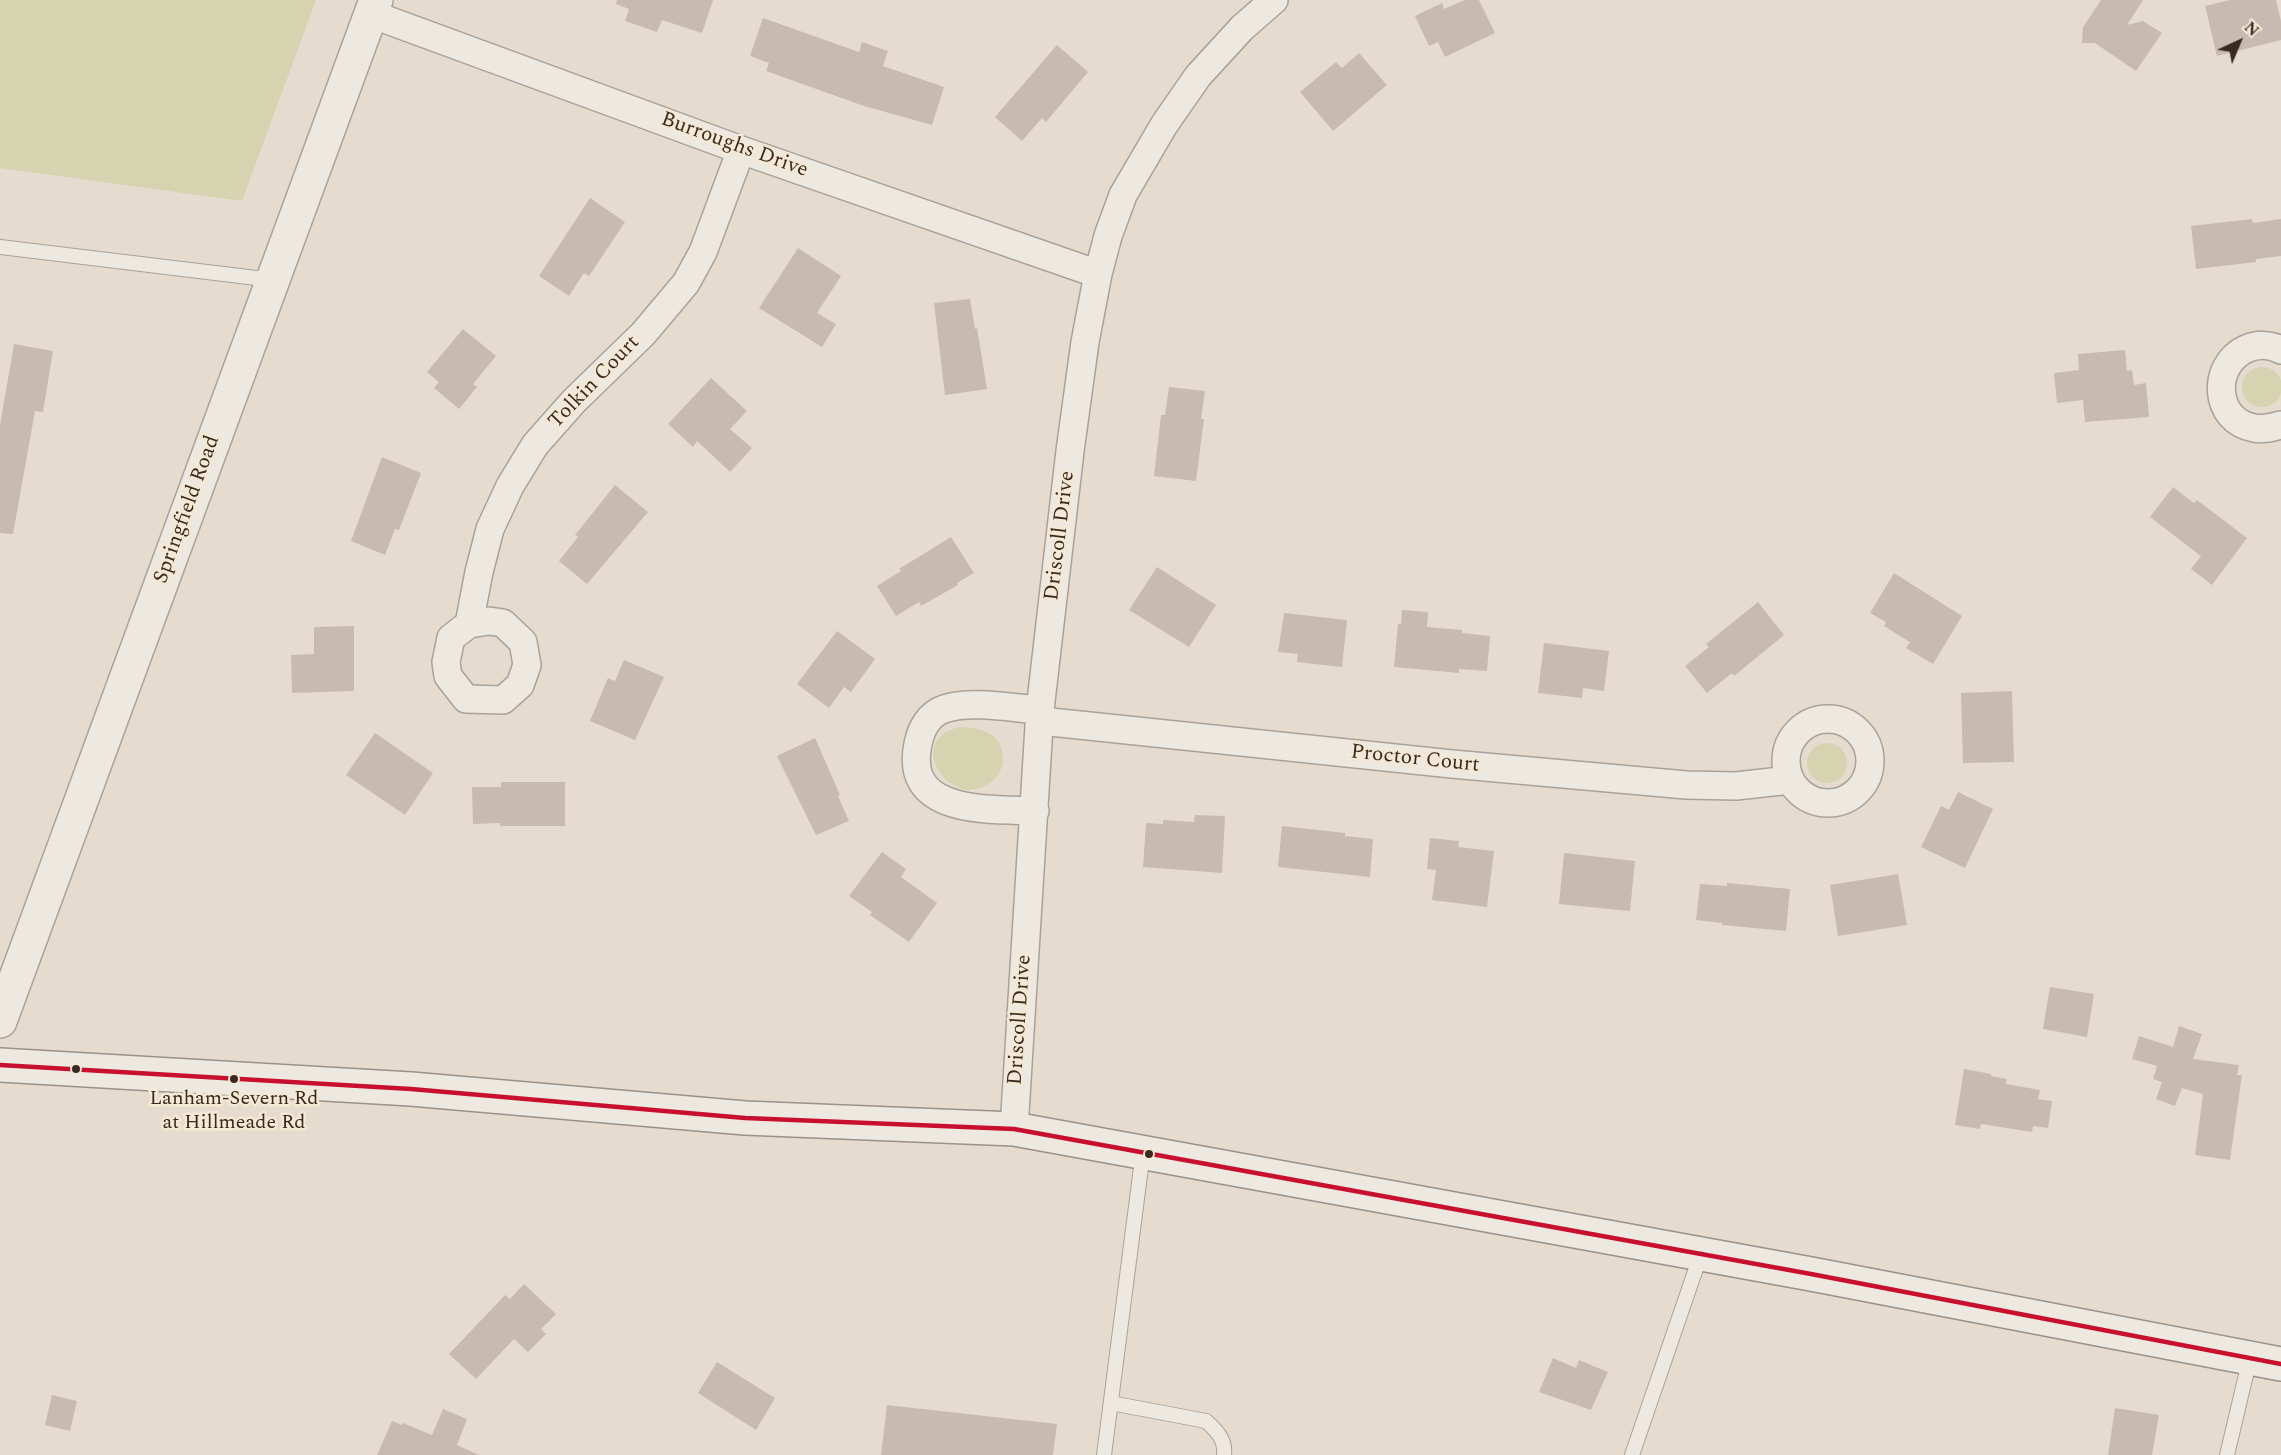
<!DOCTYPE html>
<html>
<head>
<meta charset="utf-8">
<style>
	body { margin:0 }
	#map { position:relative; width:2281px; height:1455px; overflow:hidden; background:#e5dccf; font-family:Spectral,serif }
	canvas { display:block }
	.north { position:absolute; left:2209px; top:12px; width:60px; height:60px; -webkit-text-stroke:4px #f5e9d5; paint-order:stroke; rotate:44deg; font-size:16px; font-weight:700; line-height:24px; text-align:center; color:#392a1f }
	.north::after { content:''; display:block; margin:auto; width:21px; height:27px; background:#392a1f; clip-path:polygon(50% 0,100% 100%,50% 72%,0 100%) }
</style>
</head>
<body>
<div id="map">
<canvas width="2281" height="1455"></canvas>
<div class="north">N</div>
</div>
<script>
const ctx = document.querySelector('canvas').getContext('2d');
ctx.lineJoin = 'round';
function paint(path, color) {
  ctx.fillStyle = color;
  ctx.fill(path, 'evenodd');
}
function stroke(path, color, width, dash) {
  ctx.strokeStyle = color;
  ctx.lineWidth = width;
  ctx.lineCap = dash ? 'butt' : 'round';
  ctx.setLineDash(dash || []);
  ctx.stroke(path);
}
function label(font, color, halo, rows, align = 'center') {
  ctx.font = font + ' Spectral,serif';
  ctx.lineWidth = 5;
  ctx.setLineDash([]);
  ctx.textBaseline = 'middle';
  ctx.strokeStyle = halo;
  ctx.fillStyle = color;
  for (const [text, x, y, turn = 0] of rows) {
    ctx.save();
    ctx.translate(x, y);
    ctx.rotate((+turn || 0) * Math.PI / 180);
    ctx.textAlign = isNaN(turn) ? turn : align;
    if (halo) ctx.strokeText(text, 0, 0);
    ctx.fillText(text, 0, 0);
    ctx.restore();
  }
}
paint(new Path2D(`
	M0 0H316L242 201 0 168Z
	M2242 387a20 20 0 1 1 40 0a20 20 0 1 1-40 0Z
	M961 727C983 728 1003 734 1003 759 1003 768 998 777 990 783 948 812 903 737 961 727Z
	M1807 763a20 20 0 1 1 40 0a20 20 0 1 1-40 0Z`), '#d6d3b1');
paint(new Path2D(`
	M617 0H713L702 33 662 20 657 32 625 21 629 9 616 4Z
	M1465 0H1479L1495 33 1445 57 1438 42 1429 46 1415 16 1442 3 1444 9Z
	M2101 0H2143L2127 25 2143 21 2162 33 2136 71 2095 43H2082L2083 27Z
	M2230 0H2276L2281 21V40L2217 56 2205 6Z
	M763 18 859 52 862 42 888 51 883 66 944 87 932 125 864 106 766 71 769 63 750 56Z
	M1057 45 1088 72 1046 122 1042 118 1022 141 995 117Z
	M1359 53 1387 85 1333 131 1300 92 1336 62 1342 68Z
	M590 198 625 222 589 276 584 273 569 296 539 276Z
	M2252 219 2253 223 2281 219V256L2256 259V262L2196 269 2191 226Z
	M798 248 841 276 817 313 836 324 822 347 759 308Z
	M970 299 975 329 977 328 987 389 945 395 934 303Z
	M463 329 496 356 473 384 477 387 459 409 434 388 439 382 427 372Z
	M14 344 53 351 43 412 35 411 13 534 0 533V425Z
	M2125 350 2127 371 2132 370 2134 385 2146 383 2149 417 2085 422 2083 400 2057 403 2054 373 2079 370 2078 354Z
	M711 378 747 411 730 429 752 448 730 472 697 441 693 447 668 424Z
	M1169 387 1205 391 1201 419H1204L1196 481 1154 476 1161 415H1165Z
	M382 457 421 473 399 530 395 529 385 555 351 541Z
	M615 485 648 512 587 584 559 561 578 537 575 535Z
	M2173 487 2194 503 2197 500 2247 538 2212 585 2191 569 2201 556 2150 517Z
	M951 537 974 573 957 583 958 585 921 606 919 602 896 616 877 586 901 571 899 569Z
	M1157 567 1216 605 1189 647 1129 610Z
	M1894 573 1962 616 1933 664 1906 648 1910 642 1884 626 1886 622 1870 613Z
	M1758 602 1784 635 1734 676 1732 673 1707 693 1685 666 1709 647 1706 644Z
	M1402 610 1428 612 1427 627 1462 630V633L1490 636 1487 671 1459 669V673L1394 667 1398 624H1401Z
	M1284 613 1347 620 1342 667 1297 662 1298 654 1278 652Z
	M354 626V691L292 693 291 655 314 654V627Z
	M837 631 875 659 851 692 844 687 829 708 797 684Z
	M1544 643 1609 651 1604 691 1583 688 1582 698 1538 693Z
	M624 660 664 677 635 740 590 721 608 678 615 681Z
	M2012 691 2014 762 1963 763 1961 693Z
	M375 733 433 773 405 815 346 775Z
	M815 738 840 795 838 796 849 821 816 835 777 756Z
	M501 782H565V826H500V823L473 824 472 787H501Z
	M1958 792 1993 809 1965 868 1921 847 1941 806 1949 810Z
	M1195 815 1225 816 1222 873 1143 867 1146 823 1163 824V820L1194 822Z
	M1282 826 1345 833V836L1373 839 1370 877 1278 867Z
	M1430 838 1459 841 1458 847 1494 851 1487 907 1432 900 1436 870 1427 869Z
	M882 852 906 869 901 877 937 903 909 942 870 915 872 912 849 896Z
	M1564 853 1635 861 1630 911 1559 904Z
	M1898 874 1907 925 1838 936 1830 885Z
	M1727 883 1790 889 1786 931 1722 925V923L1696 920 1700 884 1727 886Z
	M2050 987 2094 994 2087 1037 2043 1029Z
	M2179 1026 2202 1034 2193 1059 2239 1065 2237 1075H2242L2230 1160 2195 1155 2203 1094 2182 1088 2175 1106 2156 1099 2162 1082 2153 1079 2157 1066 2132 1059 2139 1036 2173 1047Z
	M1964 1069 1991 1074V1076L2007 1079 2006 1084 2040 1090 2038 1099 2052 1101 2048 1128 2033 1126 2032 1132 1981 1124 1980 1129 1955 1125Z
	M524 1284 556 1314 541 1329 546 1334 528 1352 514 1339 476 1379 449 1354 505 1295 510 1299Z
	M1553 1358 1576 1368 1579 1360 1608 1372 1591 1410 1539 1392Z
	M717 1362 775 1398 756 1430 698 1393Z
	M52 1395 77 1401 70 1431 45 1425Z
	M887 1405 1057 1424 1053 1455H881Z
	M2115 1408 2159 1415 2152 1455H2108Z
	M443 1409 467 1419 457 1445 479 1455H377L392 1421 402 1425 403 1423 432 1435Z`), '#c8bab0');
const service = new Path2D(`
	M0 247 273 280
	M1111 1403 1206 1421C1217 1431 1226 1440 1224 1455
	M1104 1455 1143 1152
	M1632 1455 1701 1254
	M2227 1455 2250 1358`);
const minor = new Path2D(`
	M371 14 741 150 1098 274
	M2281 350C2270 344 2257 344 2246 349 2211 365 2213 421 2254 428 2263 430 2272 427 2281 425
	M489 621 503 623 523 642 527 665 520 685 503 700 466 699 448 676 446 662 451 638 469 624Z
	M469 624 479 572 490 529 510 486 535 445 574 401 643 334 686 283 703 252 741 150
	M1786 761a42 42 0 1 1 84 0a42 42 0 1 1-84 0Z
	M1041 721 1452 764 1686 785 1736 786 1790 780
	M1035 811C989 809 903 815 918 744 921 729 929 714 944 709 971 700 1012 708 1040 710
	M1014 1129 1040 710 1070 451 1085 342 1098 274 1108 236 1123 195 1164 125 1198 76 1242 28 1274 0`);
const tertiary = new Path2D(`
	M0 1021 376 0`);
const secondary = new Path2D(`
	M0 1065 411 1089 745 1118 1014 1129 1811 1274 2281 1364`);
stroke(service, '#aaa298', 16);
stroke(minor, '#aaa298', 30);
stroke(tertiary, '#aaa298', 36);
stroke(secondary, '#9a9188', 36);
stroke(service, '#ede8e0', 14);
stroke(minor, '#ede8e0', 27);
stroke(tertiary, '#ede8e0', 33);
stroke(secondary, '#ede8e0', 33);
stroke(new Path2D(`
	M0 1065 411 1089 745 1118 1014 1129 1811 1274 2281 1364`), '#c8102e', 4.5);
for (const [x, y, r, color] of [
	[76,1069,5,"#392a1f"],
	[234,1079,5,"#392a1f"],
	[1149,1154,5,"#392a1f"]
]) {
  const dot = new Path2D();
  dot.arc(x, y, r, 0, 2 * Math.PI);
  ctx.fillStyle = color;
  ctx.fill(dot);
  stroke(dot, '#f5e9d5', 2);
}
label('20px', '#392a1f', '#f5e9d5', [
	["Lanham-Severn Rd",234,1100],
	["at Hillmeade Rd",234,1124]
]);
label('21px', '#392a1f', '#f5e9d5', [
	["Burroughs Drive",734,146,20],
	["Tolkin Court",595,383,-46],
	["Springfield Road",188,510,-70],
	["Driscoll Drive",1061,536,-83],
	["Proctor Court",1415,760,6],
	["Driscoll Drive",1021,1020,-86]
]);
</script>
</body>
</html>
